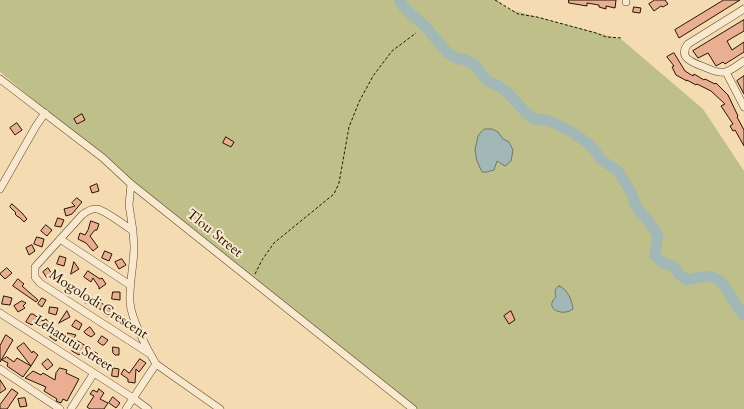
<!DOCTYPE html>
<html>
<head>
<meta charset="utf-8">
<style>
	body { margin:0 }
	canvas { display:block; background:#f4dbb2 }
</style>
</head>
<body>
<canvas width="744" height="409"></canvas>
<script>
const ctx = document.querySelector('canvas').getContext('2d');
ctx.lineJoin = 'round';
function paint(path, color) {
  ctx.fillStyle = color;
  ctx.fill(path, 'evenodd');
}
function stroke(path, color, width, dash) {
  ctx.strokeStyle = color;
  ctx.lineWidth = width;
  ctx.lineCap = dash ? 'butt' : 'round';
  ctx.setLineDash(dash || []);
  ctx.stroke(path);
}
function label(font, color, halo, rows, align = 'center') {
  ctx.font = font + ' Cardo,serif';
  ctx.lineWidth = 4;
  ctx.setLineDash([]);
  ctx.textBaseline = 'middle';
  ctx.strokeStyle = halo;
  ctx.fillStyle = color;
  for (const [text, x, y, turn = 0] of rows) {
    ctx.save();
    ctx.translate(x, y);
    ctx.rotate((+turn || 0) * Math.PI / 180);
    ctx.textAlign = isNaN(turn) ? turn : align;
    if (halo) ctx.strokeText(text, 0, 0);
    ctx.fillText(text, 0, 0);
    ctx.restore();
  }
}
paint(new Path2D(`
	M0 0H497L508 9 621 39 703 109 744 171V409H417L106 159 0 72Z`), '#bfbf89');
const water = new Path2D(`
	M485 129H492L498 132 503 139 509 142 513 150 511 161 505 166 497 161 494 170 487 172H482L477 161 475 150 478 136 481 132Z
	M559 286C568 289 572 301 573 309 563 317 543 309 556 297 555 292 554 289 559 286Z`);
paint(water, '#a1b8b7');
stroke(water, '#6f776e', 1);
stroke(new Path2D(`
	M399 0 403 6 411 14 427 28 440 44 447 52 456 58 466 60 475 65 487 81 497 85 506 91 526 113 534 119 545 120 555 123 563 128 572 132 589 144 596 152 601 160 618 171 632 194 635 204 640 212 647 219 658 236 656 246 655 256 663 263 673 266 679 274 687 280C730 268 721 291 744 315`), '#a1b8b7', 11);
const building = new Path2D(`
	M569 0H616L615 8 606 6V9L599 7V5L587 3V6L569 3Z
	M655 0H665L668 4 663 7 661 6 654 11 649 4Z
	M724 0H740L679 38 675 30Z
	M634 7 641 8 640 13 633 12Z
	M744 20V31L727 41 732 50 744 42V52L725 64 723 62 716 66 708 53 698 58 693 51Z
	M674 53 685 71 693 76 694 74 704 80 705 79 715 84 716 83 728 95 738 116 737 117 744 130V146L735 130 733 131 730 126 733 124 721 106 725 104 711 91 697 84 696 85 687 80V81L676 75 672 67 674 66 667 57Z
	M744 76V94L737 81Z
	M82 114 85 120 77 124 74 119Z
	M17 123 22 130 15 135 10 128Z
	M226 137 234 142 231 147 223 143Z
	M97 184 99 191 92 193 90 187Z
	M77 198 82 202 72 214 66 216 64 209 75 206 72 203Z
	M12 204 22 213 27 219 24 222 19 217H18L15 214 16 213 10 207Z
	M58 218 64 220 61 227 55 226Z
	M91 221 99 224 97 230H95L90 236 98 247 93 251 86 243 78 239 80 233 85 235 88 230Z
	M46 225 52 230 47 236 41 231Z
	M37 237 44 239 42 247 34 244Z
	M32 245 35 251 29 255 26 248Z
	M105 251 112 254 109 261 102 258Z
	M60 256 66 258 64 266 57 264Z
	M122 259 126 265 119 269 115 262Z
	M74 262 79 269 71 274Z
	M7 268 12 273 5 279 0 274Z
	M48 268 52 274 47 278 43 272Z
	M88 271 100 279 102 278 106 284 99 289V287L93 278 91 282 84 277Z
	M18 279 24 284 22 286 38 300 36 302 13 286Z
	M69 283 77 288 76 292 68 291Z
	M113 292H120V300L112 299Z
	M79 295 91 298 86 303Z
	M4 296 12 298 10 305 2 304Z
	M42 298 46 300 42 307 38 304Z
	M97 300 113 311 108 317 103 314 105 310 95 308Z
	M22 301 26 303 23 306 25 308 18 312 14 306Z
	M50 307 58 308 56 315 49 313Z
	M67 311 70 317 59 323Z
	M511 311 515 320 509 324 504 316Z
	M31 314H33L43 321 46 319 51 326 45 330 36 319 32 325 26 322Z
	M76 320 82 324 79 330 72 326Z
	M90 327 95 334 91 337 86 334 84 332Z
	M55 330 60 334 56 341 50 337Z
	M68 333 76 335 71 342 66 341Z
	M6 335 13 340 0 362V346Z
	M102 336 108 340 104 345H102L98 342Z
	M78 341 98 354 94 360 81 352 79 355 72 351Z
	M24 343 32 353 33 351 38 355 31 366 17 348Z
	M113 347 119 348V355H115L113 353Z
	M7 357 14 362 17 358 31 366 23 377 7 366 8 363 2 360Z
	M48 359 53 365 47 370 42 364Z
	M140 359 146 363 139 372 136 369 135 383 128 382V379L121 374 124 369 129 373Z
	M106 361 112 366 107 370 102 365Z
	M60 368 67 370 66 373 79 379 67 401 63 399 61 403 56 401 57 399 44 391 46 387 25 378 33 371 41 375 43 373 55 380 56 373Z
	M113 368 119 369 118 377 112 376Z
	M0 380 6 389 0 393Z
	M12 389 18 393 7 409H0V405Z
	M99 389 104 393 100 399 108 403 104 409H90L87 407 94 396 90 394 93 390 97 392Z
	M113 397 120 403 116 408 109 403Z
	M25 398 27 406 20 407 18 399Z`);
paint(building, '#eaaf93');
stroke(building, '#251501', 1);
const minor = new Path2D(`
	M626 2V0
	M744 9 688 44C677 58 694 63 704 67 710 69 718 74 725 72 731 71 739 64 744 61
	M726 72 744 107
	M0 79 103 158 131 184 413 409
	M131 184 129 205 133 231
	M0 189 36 126 45 113
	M60 239 130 285
	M0 313 133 398 148 409
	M150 354 40 283 35 277V267L82 215C86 212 91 208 97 209 104 210 126 226 133 231 133 236 134 241 134 247 134 265 129 283 130 302 131 319 147 349 156 364L220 409
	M0 369 60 409
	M71 409 94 373
	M126 409 156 364`);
stroke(minor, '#59462d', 8);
stroke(new Path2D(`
	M495 0 518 14 537 17 596 33 606 37 622 38
	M255 274 262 260 274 243 334 194 339 183 349 127 359 102 373 76 392 51 416 33`), '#251501', 1, [3, 2]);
stroke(minor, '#f8e8cd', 7);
label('14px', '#251501', '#f8e8cd', [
	["Tlou Street",214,234,39],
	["Mogolodi Crescent",98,305,33],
	["Lehatutu Street",73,344,33]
]);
</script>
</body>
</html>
